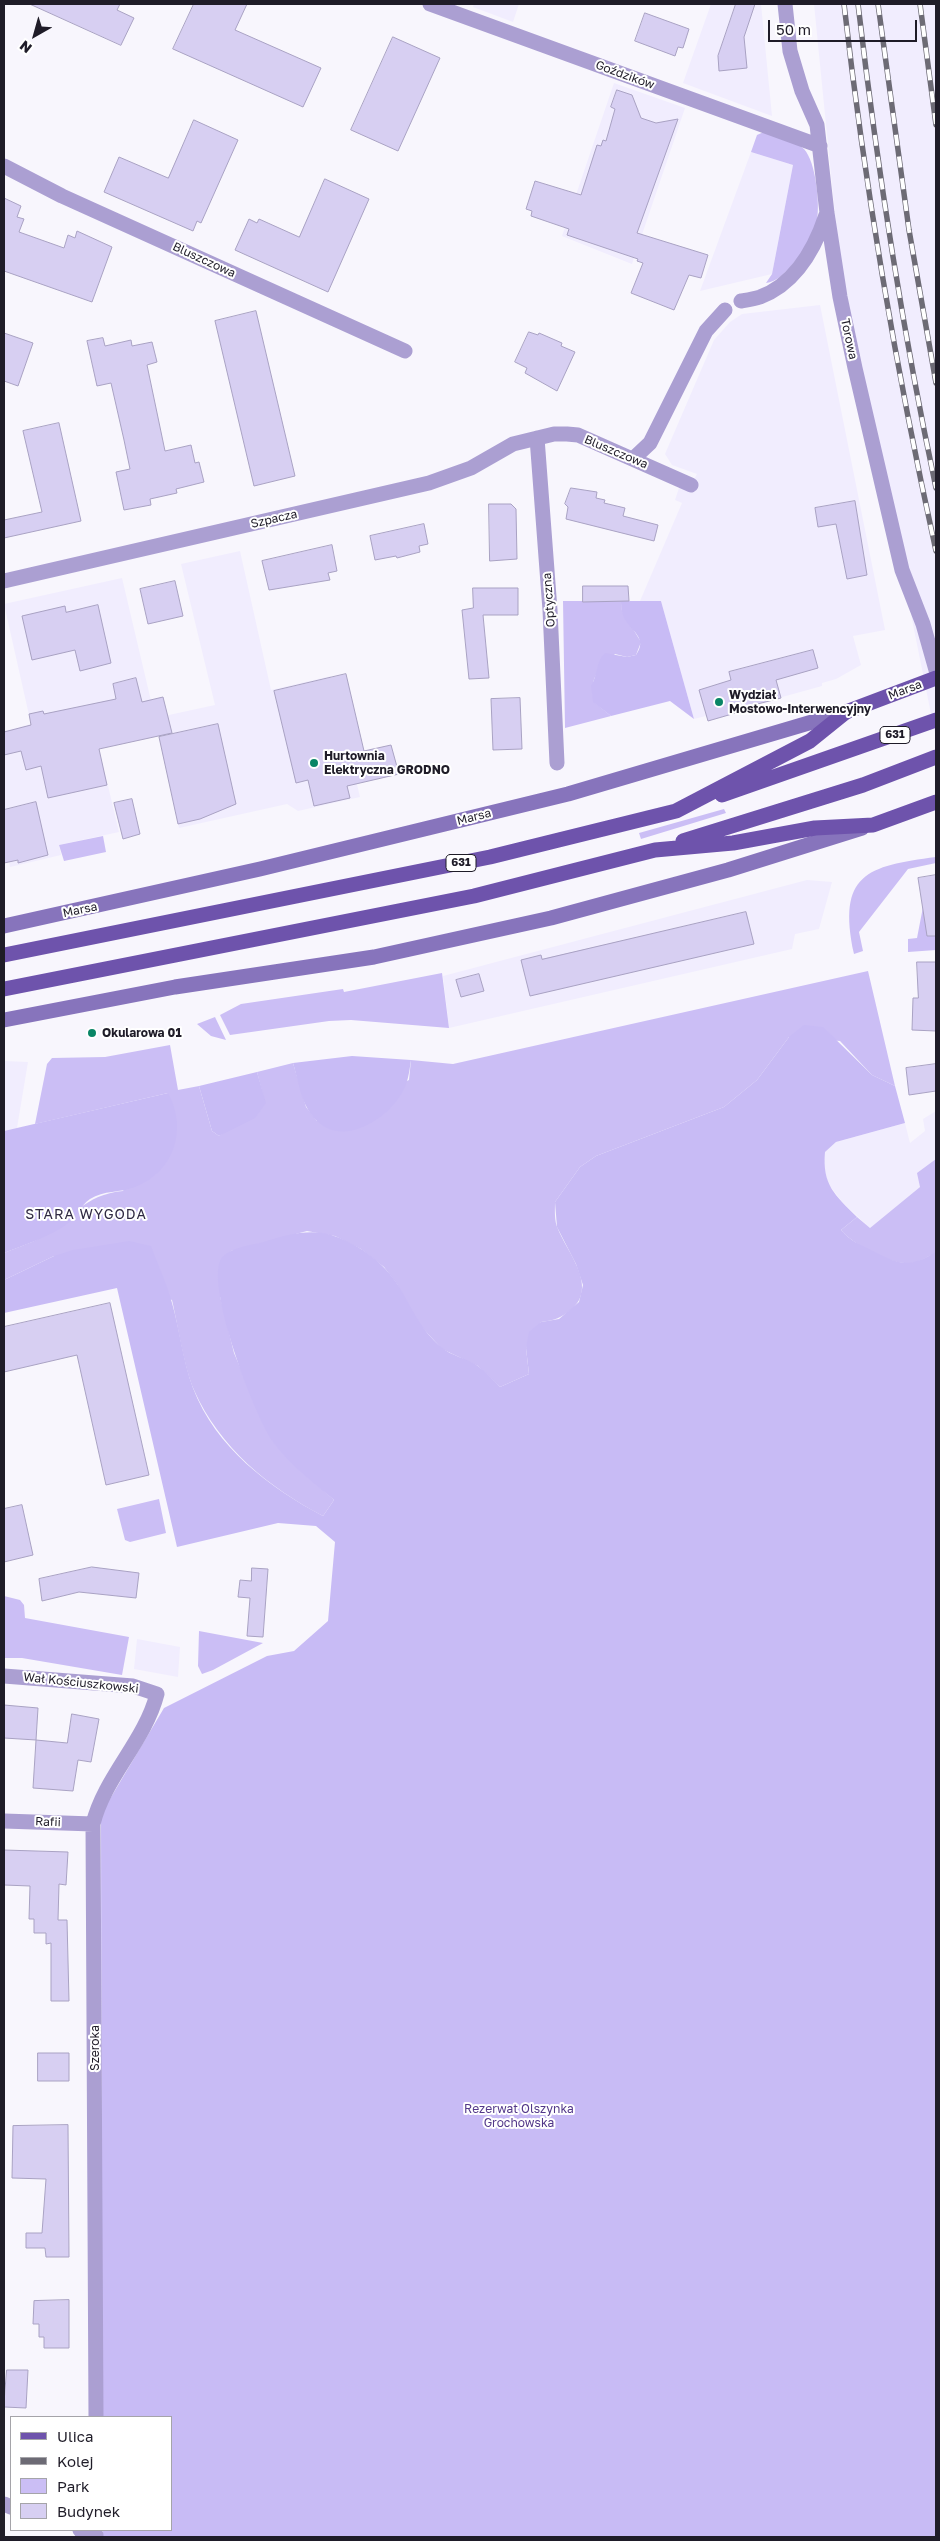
<!DOCTYPE html>
<html>
<head>
<meta charset="utf-8">
<style>
	body { margin:0 }
	#map { position:relative; width:940px; height:2541px; overflow:hidden; background:#f8f6fd; font-family:"Golos Text",sans-serif }
	canvas { display:block }
	.frame { position:absolute; inset:0; border:5px solid #1f1c28; pointer-events:none }
	.legend { position:absolute; left:10px; top:2416px; width:162px; height:115px; box-sizing:border-box; background:#fff; border:1px solid #a5a4a9; margin:0; padding:6px 9px; list-style:none; font-size:15px; color:#1f1c28 }
	.legend li { display:flex; align-items:center; gap:10px; height:25px }
	.legend b { width:25px; border:1px solid #a5a4a9 }
	.north { position:absolute; left:10px; top:10px; width:50px; height:50px; -webkit-text-stroke:4px #fff; paint-order:stroke; rotate:218deg; font-size:14px; font-weight:700; line-height:20px; text-align:center; color:#1f1c28 }
	.north::after { content:''; display:block; margin:auto; width:18px; height:22px; background:#1f1c28; clip-path:polygon(50% 0,100% 100%,50% 72%,0 100%) }
	.scale { position:absolute; left:768px; top:20px; width:149px; height:22px; box-sizing:border-box; border:2px solid #1f1c28; border-top:0; padding-left:6px; font-size:15px; line-height:18px; white-space:nowrap; color:#1f1c28; -webkit-text-stroke:4px #fff; paint-order:stroke }
</style>
</head>
<body>
<div id="map">
<canvas width="940" height="2541"></canvas>
<div class="frame"></div>
<ul class="legend">
<li><b style="height:6px;background:#6e53ac"></b>Ulica</li>
<li><b style="height:6px;background:#6d6b75"></b>Kolej</li>
<li><b style="height:14px;background:#cbbef5"></b>Park</li>
<li><b style="height:14px;background:#d7cff2"></b>Budynek</li>
</ul>
<div class="north">N</div>
<div class="scale">50 m</div>
</div>
<script>
const ctx = document.querySelector('canvas').getContext('2d');
ctx.lineJoin = 'round';
function paint(path, color) {
  ctx.fillStyle = color;
  ctx.fill(path, 'evenodd');
}
function stroke(path, color, width, dash) {
  ctx.strokeStyle = color;
  ctx.lineWidth = width;
  ctx.lineCap = dash ? 'butt' : 'round';
  ctx.setLineDash(dash || []);
  ctx.stroke(path);
}
function label(font, color, halo, rows, align = 'center') {
  ctx.font = font + ' "Golos Text",sans-serif';
  ctx.lineWidth = 4;
  ctx.setLineDash([]);
  ctx.textBaseline = 'middle';
  ctx.strokeStyle = halo;
  ctx.fillStyle = color;
  for (const [text, x, y, turn = 0] of rows) {
    ctx.save();
    ctx.translate(x, y);
    ctx.rotate((+turn || 0) * Math.PI / 180);
    ctx.textAlign = isNaN(turn) ? turn : align;
    if (halo) ctx.strokeText(text, 0, 0);
    ctx.fillText(text, 0, 0);
    ctx.restore();
  }
}
paint(new Path2D(`
	M474 4H519L513 22 473 7Z
	M711 4H761L772 116 683 83Z
	M814 4H936V739L839 255Z
	M614 83 685 108 632 264 562 236Z
	M751 152 793 165 772 274 700 291Z
	M820 305 885 630 853 636 861 665 836 679 822 683V686L739 709V712L708 721 706 716 694 719 661 601H640L682 503 675 500 680 485H691L697 474 672 465 665 454 714 340 730 322 742 314Z
	M240 551 271 690 331 676 360 797 298 811 287 804 179 828 155 718 215 705 181 564Z
	M122 578 152 705 93 723 119 832 59 845 61 855 10 867 9 862 4 863V731L31 724 4 604Z
	M807 880 832 882 819 929 795 934 792 949 449 1028 443 976Z
	M4 1061 28 1062 17 1128 4 1131Z
	M936 1111V1174L870 1228 843 1203 829 1185 823 1171 825 1152 836 1142 905 1123 910 1143 925 1131 923 1119Z
	M137 1639 180 1647 178 1677 134 1669Z`), '#f1edfe');
paint(new Path2D(`
	M766 131C777 136 796 141 804 149 816 162 820 204 817 220 813 239 786 282 766 283L772 274 793 165 751 152 757 135Z
	M563 601H621L622 611 641 642 636 655 627 657 615 654C598 671 589 676 594 702L611 716 565 728Z
	M724 809 726 813 641 839 639 833Z
	M103 836 106 852 64 861 59 845Z
	M936 857V863L908 869 859 932 863 951 854 954C837 874 867 866 936 857Z
	M936 905V950L908 952V939L917 938 923 907Z
	M868 971 895 1086 872 1075 840 1041 789 1037 757 1080 724 1107 596 1156 580 1167 555 1202C555 1210 554 1221 558 1229 567 1252 598 1286 572 1309 561 1318 555 1320 541 1322L526 1348 529 1374 500 1387 478 1366 442 1349 418 1323 397 1284 384 1267 361 1249 335 1236 307 1231 231 1251 220 1296 234 1353 257 1407 273 1441 290 1460 334 1500 323 1516C268 1487 220 1448 194 1390 184 1367 178 1326 172 1300L54 1256 4 1280V1253C15 1248 29 1244 40 1238 70 1220 85 1194 123 1191L168 1093 35 1124 47 1064 52 1058 105 1057 170 1045 178 1090 199 1086 212 1131 219 1136 265 1103 257 1072 293 1063 306 1107 317 1121 409 1080 411 1060 453 1064Z
	M442 973 449 1028 351 1020 329 1021 230 1035 220 1015 241 1004 343 989 344 992Z
	M215 1017 226 1040 211 1036 197 1024Z
	M936 1159V1254C930 1254 921 1262 912 1263 893 1266 853 1245 841 1230L857 1217 870 1228 920 1187 917 1173Z
	M159 1499 166 1533 130 1542 125 1540 117 1509Z
	M4 1596 20 1600 24 1605 25 1618 129 1637 122 1675 22 1658H4Z
	M199 1631 263 1643 213 1670 202 1674 198 1666Z`), '#cbbef5');
paint(new Path2D(`
	M621 601H661L694 719 670 701 611 716 593 702 591 686C598 675 596 661 605 653L627 657 636 655C647 639 634 633 626 621 622 615 621 608 621 601Z
	M804 1025 823 1027 872 1075 895 1086 905 1123 836 1142 825 1152C822 1185 835 1195 857 1217L841 1230C851 1242 860 1244 873 1251 900 1265 909 1268 936 1252V2537H103V2530H171V2417H102L101 1814 164 1708 267 1656 294 1651 328 1621 335 1542 316 1526 278 1523 177 1547 117 1288 4 1313V1280L54 1256 73 1250 129 1241 151 1246C158 1265 167 1284 172 1303 180 1331 183 1361 193 1388 215 1447 270 1488 323 1516L334 1500C313 1482 289 1464 273 1442 255 1417 205 1286 221 1259 228 1248 251 1245 263 1242 287 1235 312 1227 337 1237 361 1246 384 1263 398 1285 412 1308 420 1329 441 1347 451 1356 467 1358 478 1366 486 1372 493 1380 500 1387L529 1374 526 1348 529 1332 541 1322 559 1319 579 1302 583 1285 576 1264 557 1227 555 1202 580 1167 596 1156 724 1107 757 1080 789 1037Z
	M352 1056 411 1060C409 1073 408 1084 400 1096 384 1121 342 1147 316 1120 301 1105 299 1083 293 1063Z
	M257 1072 266 1103 255 1118 219 1136 212 1131 199 1086Z
	M168 1093C188 1129 174 1172 135 1187 120 1193 104 1190 90 1199 81 1205 76 1217 67 1224 49 1237 24 1245 4 1253V1131Z`), '#c8bbf5');
const building = new Path2D(`
	M30 4H120L117 10 134 18 121 45Z
	M194 4H247L235 30 321 68 303 107 173 49Z
	M736 4H755L744 37 747 68 719 71 718 56Z
	M645 13 689 29 683 48 678 47 675 56 635 41Z
	M393 37 440 58 398 151 351 130Z
	M617 90 632 95 641 118 656 123 678 119 637 233 708 255 701 278 689 275 674 310 631 293 643 263 637 261 638 259 567 235 569 229 531 216 532 211 526 209 535 181 581 195 597 145 601 146 603 140 606 141 615 109 611 107Z
	M194 120 238 140 201 223 197 221 193 231 104 192 119 157 168 178Z
	M325 179 369 199 328 292 235 250 249 219 257 223 259 219 299 237Z
	M4 198 21 206 17 217 24 219 19 232 64 248 68 235 75 238 77 231 112 247 92 302 4 271Z
	M256 311 295 476 254 486 215 321Z
	M529 332 538 335 539 333 562 343 561 346 575 352 557 391 525 373 527 368 515 362Z
	M4 333 33 343 18 386 4 381Z
	M103 338 105 346 131 340 132 346 152 342 157 362 147 365 165 451 191 445 195 463 199 462 204 482 176 489 177 493 150 499 151 505 124 510 116 472 130 469 124 440 111 383 97 386 87 341Z
	M59 423 81 521 4 538V520L42 512 23 431Z
	M571 488 597 492 596 498 605 500 604 503 625 508 623 516 658 525 654 541 566 519 568 507 565 504Z
	M855 501 867 575 847 579 836 524 818 527 815 508Z
	M489 504H511L516 509 517 559 490 561Z
	M424 524 428 544 419 546 420 552 397 558 396 556 375 560 370 536Z
	M332 545 337 571 328 573 330 580 269 590 262 561Z
	M175 581 183 616 148 624 140 589Z
	M583 586H628L629 601 583 602Z
	M473 588H518V615H483L489 678 469 679 462 610 473 608Z
	M98 605 111 663 80 671 75 650 32 660 22 616 65 606 66 612Z
	M813 650 818 668 776 680 781 698 738 709 739 712 708 721 699 690 731 680 729 672Z
	M346 674 364 751 391 745 399 774 347 786 350 798 314 806 308 780 296 783 274 691Z
	M136 678 142 702 163 697 172 733 99 749 107 785 48 798 41 766 26 770 21 751 4 755V732L31 725 29 714 43 711 44 714 116 699 113 684Z
	M520 698 522 749 493 750 491 699Z
	M218 724 236 804 200 819 178 824 159 737Z
	M132 799 140 834 123 839 114 803Z
	M36 802 48 855 18 863V860L4 863V810Z
	M936 875V936H927L918 878Z
	M746 912 754 944 530 996 521 960 541 955 542 959Z
	M917 962H936V1031L912 1030 913 998H918Z
	M479 974 484 991 461 997 456 980Z
	M936 1064V1091L909 1095 906 1068Z
	M110 1303 149 1475 106 1485 77 1355 4 1372V1327Z
	M22 1505 33 1555 4 1562V1509Z
	M92 1567 139 1573 136 1598 79 1592 42 1601 39 1579Z
	M252 1568 268 1569 263 1637 247 1636 250 1598 238 1597 240 1580 251 1581Z
	M4 1705 38 1708 36 1740 4 1738Z
	M72 1714 99 1719 91 1762 78 1760 73 1791 33 1788 36 1740 67 1743Z
	M4 1850 68 1852 66 1885 59 1884 58 1920H67L69 2001H51V1943L46 1944V1933H34V1919H29L30 1886 4 1885Z
	M38 2053H69V2081H38Z
	M68 2125 69 2257H46L45 2248H26V2233H42L46 2179 12 2178 13 2126Z
	M69 2300V2348H44V2337H39V2324H33L34 2301Z
	M7 2370H28L26 2408 4 2407Z`);
paint(building, '#d7cff2');
stroke(building, '#a9a2c3', 1);
stroke(new Path2D(`
	M430 4 820 146
	M785 4 790 51 802 91 817 125 827 213 840 297 855 368 902 570 923 624 936 670
	M4 166 62 196 405 351
	M741 301C747 300 754 299 760 297 795 284 815 248 826 215
	M537 438 550 610 557 763
	M633 459 650 443 706 331 725 310
	M4 581 429 483 471 468 513 444 554 434H567L578 435 691 485
	M4 1676 133 1686 157 1694C145 1741 104 1778 93 1824L96 2417
	M4 1821 93 1824
	M4 2504 11 2507
	M80 2530 96 2535`), '#ab9fd2', 15);
stroke(new Path2D(`
	M4 926 260 869 568 794 846 712
	M4 1020 175 987 374 957 551 918 728 870 862 828`), '#8774bc', 15);
stroke(new Path2D(`
	M722 795 936 720
	M683 841 863 785 936 757
	M4 955 490 857 676 811 810 741 846 712 936 678
	M4 989 474 896 655 850 733 843 815 828 873 825 936 802`), '#6e53ac', 15);
const rail = new Path2D(`
	M844 4C865 188 896 370 936 551
	M858 4C877 166 902 328 936 488
	M878 4 909 230 936 383
	M920 4 936 125`);
stroke(rail, '#6d6b75', 5.5);
stroke(rail, '#fff', 4, [11]);
for (const [x, y, r, color] of [
	[719,702,5,"#098566"],
	[314,763,5,"#098566"],
	[92,1033,5,"#098566"]
]) {
  const dot = new Path2D();
  dot.arc(x, y, r, 0, 2 * Math.PI);
  ctx.fillStyle = color;
  ctx.fill(dot);
  stroke(dot, '#fff', 2);
}
for (const [x, y, w] of [
	[895,735,30],
	[461,863,30]
]) {
  const box = new Path2D();
  box.roundRect(x - w / 2, y - 8.5, w, 17, 4);
  ctx.fillStyle = '#fff';
  ctx.fill(box);
  stroke(box, '#1f1c28', 1);
}
label('bold 11px', '#1f1c28', null, [
	["631",895,735],
	["631",461,863]
]);
label('12px', '#1f1c28', '#fff', [
	["Goździków",625,75,20],
	["Bluszczowa",204,260,25],
	["Torowa",849,339,78],
	["Bluszczowa",616,452,23],
	["Szpacza",274,519,-13],
	["Optyczna",549,600,-94],
	["Marsa",905,690,-21],
	["Marsa",474,817,-14],
	["Marsa",80,910,-12],
	["Wał Kościuszkowski",81,1683,6],
	["Rafii",48,1822,2],
	["Szeroka",95,2048,-90]
]);
label('bold 12px', '#1f1c28', '#fff', [
	["Wydział",729,695],
	["Mostowo-Interwencyjny",729,709],
	["Hurtownia",324,756],
	["Elektryczna GRODNO",324,770],
	["Okularowa 01",102,1033]
], 'left');
label('12px', '#523789', '#fff', [
	["Rezerwat Olszynka",519,2109],
	["Grochowska",519,2123]
]);
ctx.letterSpacing = '1px';
label('14px', '#302943', '#fff', [
	["STARA WYGODA",86,1215]
]);
ctx.letterSpacing = '0px';
</script>
</body>
</html>
